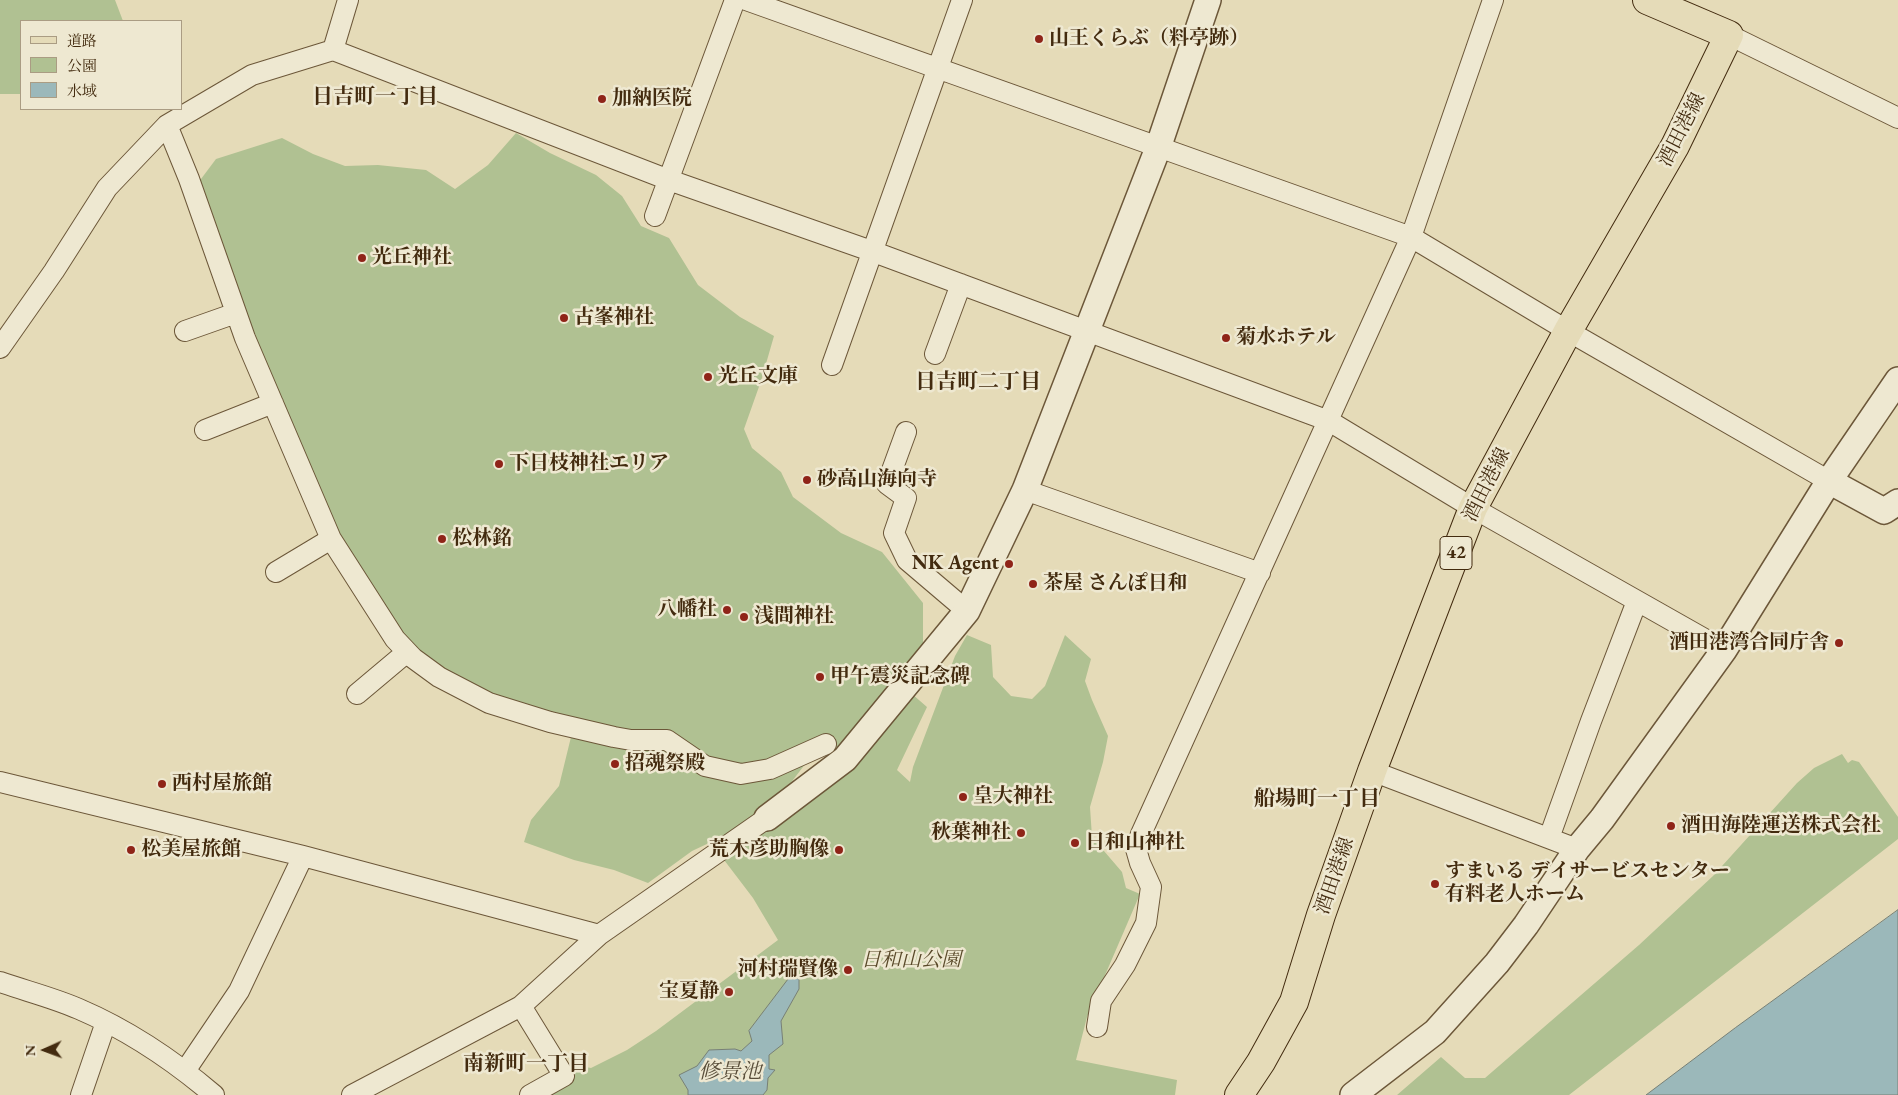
<!DOCTYPE html>
<html>
<head>
<meta charset="utf-8">
<style>
	body { margin:0 }
	#map { position:relative; width:1898px; height:1095px; overflow:hidden; background:#e5dbb8; font-family:"EB Garamond","Noto Serif JP",serif }
	canvas { display:block }
	.legend { position:absolute; left:20px; top:20px; width:162px; height:90px; box-sizing:border-box; background:#eee8d1; border:1px solid #aa9c83; margin:0; padding:6px 9px; list-style:none; font-size:15px; color:#432b0f }
	.legend li { display:flex; align-items:center; gap:10px; height:25px }
	.legend b { width:25px; border:1px solid #aa9c83 }
	.north { position:absolute; left:20px; top:1025px; width:50px; height:50px; -webkit-text-stroke:4px #eee8d1; paint-order:stroke; rotate:268deg; font-size:14px; font-weight:700; line-height:20px; text-align:center; color:#432b0f }
	.north::after { content:''; display:block; margin:auto; width:18px; height:22px; background:#432b0f; clip-path:polygon(50% 0,100% 100%,50% 72%,0 100%) }
</style>
</head>
<body>
<div id="map">
<canvas width="1898" height="1095"></canvas>
<ul class="legend">
<li><b style="height:6px;background:#e5dbb8"></b>道路</li>
<li><b style="height:14px;background:#b0c192"></b>公園</li>
<li><b style="height:14px;background:#9bb8ba"></b>水域</li>
</ul>
<div class="north">N</div>
</div>
<script>
const ctx = document.querySelector('canvas').getContext('2d');
ctx.lineJoin = 'round';
function paint(path, color) {
  ctx.fillStyle = color;
  ctx.fill(path, 'evenodd');
}
function stroke(path, color, width, dash) {
  ctx.strokeStyle = color;
  ctx.lineWidth = width;
  ctx.lineCap = dash ? 'butt' : 'round';
  ctx.setLineDash(dash || []);
  ctx.stroke(path);
}
function label(font, color, halo, rows, align = 'center') {
  ctx.font = font + ' "EB Garamond","Noto Serif JP",serif';
  ctx.lineWidth = 5;
  ctx.setLineDash([]);
  ctx.textBaseline = 'middle';
  ctx.strokeStyle = halo;
  ctx.fillStyle = color;
  for (const [text, x, y, turn = 0] of rows) {
    ctx.save();
    ctx.translate(x, y);
    ctx.rotate((+turn || 0) * Math.PI / 180);
    ctx.textAlign = isNaN(turn) ? turn : align;
    if (halo) ctx.strokeText(text, 0, 0);
    ctx.fillText(text, 0, 0);
    ctx.restore();
  }
}
paint(new Path2D(`
	M0 0H115L123 21H21V94H0Z
	M516 133 550 153 596 175 622 196 641 226 669 238 698 285 740 317 774 336 761 381 744 429 752 448 781 472 793 497 841 533 882 552 923 603V644L910 671 848 742 809 759 780 797 743 827 692 851 648 883 614 870 574 860 524 842 531 820 559 786 571 737 439 689 349 583 195 187 216 159 282 138 313 154 345 166 378 165 426 170 455 189 488 165Z
	M967 635 991 645 993 677 1011 696 1032 699 1045 686 1065 635 1091 659 1085 681 1092 700 1108 736 1103 762 1090 807 1092 837 1122 872 1126 888 1140 894 1087 1017 1076 1060 1177 1080 1175 1095H551L553 1091 580 1066 591 1068 627 1050 656 1031 778 940 753 898 718 852 912 694 927 707 897 770 910 782 913 767 955 656Z
	M1842 754 1848 763 1852 760 1859 762 1898 817V839L1569 1095H1397L1441 1057 1465 1078H1485L1639 945 1713 876 1797 783 1814 768Z`), '#b0c192');
const water = new Path2D(`
	M1898 910V1095H1646L1735 1028Z
	M790 977 799 979V989L781 1021 783 1044 769 1055V1069L775 1070 768 1078 767 1090 763 1095H688V1090L679 1075 697 1066 709 1050 735 1049 741 1051 752 1041 749 1031Z`);
paint(water, '#9bb8ba');
stroke(water, '#788076', 1);
const minor = new Path2D(`
	M746 0 1411 237 1568 331 1829 481
	M1729 35 1898 118
	M333 50 348 0
	M167 125 189 179 245 338 331 539 395 639 413 658 439 677 489 703 550 722 614 737 631 740H667L705 766 741 774 770 769 826 744
	M655 216 735 0
	M185 331 236 313
	M0 348 54 271 107 188 167 125 252 75 333 50 669 180 874 252 1329 421 1473 508 1724 650
	M935 354 961 284
	M832 365 962 0
	M205 430 273 403
	M906 432 887 484 906 498 894 533 907 560 967 611
	M1025 490 1260 573
	M276 572 331 539
	M357 694 407 652
	M1372 771 1577 849
	M0 782 303 856 599 935
	M1549 838 1591 721 1637 601
	M0 982C26 991 54 998 79 1009 128 1030 174 1061 214 1095
	M521 1006 564 1076 530 1095
	M1097 1027 1101 1001 1125 965 1146 923 1151 887 1140 863 1136 849 1141 834 1411 237 1493 0
	M185 1071 239 991 303 856
	M81 1095 106 1022
	M352 1095 521 1006 599 935 767 818`);
const tertiary = new Path2D(`
	M1829 481 1884 511 1898 502
	M767 818 845 759 967 611 1025 490 1158 148 1208 0
	M1353 1095 1435 1032 1497 963 1526 925 1577 849 1602 819 1724 650 1829 481 1898 380`);
const primary = new Path2D(`
	M1239 1095 1261 1062 1294 1002 1321 915 1372 771 1473 508 1568 331 1675 146 1729 35 1647 0`);
stroke(minor, '#6c5739', 22);
stroke(tertiary, '#6c5739', 28);
stroke(primary, '#432b0f', 30);
stroke(minor, '#eee8d1', 20);
stroke(tertiary, '#eee8d1', 25);
stroke(primary, '#e5dbb8', 28);
for (const [x, y, r, color] of [
	[1039,39,5,"#8f2418"],
	[602,99,5,"#8f2418"],
	[362,258,5,"#8f2418"],
	[564,318,5,"#8f2418"],
	[1226,338,5,"#8f2418"],
	[708,377,5,"#8f2418"],
	[499,464,5,"#8f2418"],
	[807,480,5,"#8f2418"],
	[442,539,5,"#8f2418"],
	[1009,564,5,"#8f2418"],
	[1033,584,5,"#8f2418"],
	[727,610,5,"#8f2418"],
	[744,617,5,"#8f2418"],
	[1839,643,5,"#8f2418"],
	[820,677,5,"#8f2418"],
	[615,764,5,"#8f2418"],
	[162,784,5,"#8f2418"],
	[963,797,5,"#8f2418"],
	[1671,826,5,"#8f2418"],
	[1021,833,5,"#8f2418"],
	[1075,843,5,"#8f2418"],
	[131,850,5,"#8f2418"],
	[839,850,5,"#8f2418"],
	[1435,884,5,"#8f2418"],
	[848,970,5,"#8f2418"],
	[729,992,5,"#8f2418"]
]) {
  const dot = new Path2D();
  dot.arc(x, y, r, 0, 2 * Math.PI);
  ctx.fillStyle = color;
  ctx.fill(dot);
  stroke(dot, '#eee8d1', 2);
}
for (const [x, y, w] of [
	[1456,553,32]
]) {
  const box = new Path2D();
  box.roundRect(x - w / 2, y - 16.5, w, 33, 4);
  ctx.fillStyle = '#eee8d1';
  ctx.fill(box);
  stroke(box, '#432b0f', 1);
}
label('bold 19px', '#432b0f', null, [
	["42",1456,553]
]);
label('bold 20px', '#432b0f', '#eee8d1', [
	["山王くらぶ（料亭跡）",1049,39],
	["加納医院",612,99],
	["光丘神社",372,258],
	["古峯神社",574,318],
	["菊水ホテル",1236,338],
	["光丘文庫",718,377],
	["下日枝神社エリア",509,464],
	["砂高山海向寺",817,480],
	["松林銘",452,539],
	["NK Agent",999,564,"right"],
	["茶屋 さんぽ日和",1043,584],
	["八幡社",717,610,"right"],
	["浅間神社",754,617],
	["酒田港湾合同庁舎",1829,643,"right"],
	["甲午震災記念碑",830,677],
	["招魂祭殿",625,764],
	["西村屋旅館",172,784],
	["皇大神社",973,797],
	["酒田海陸運送株式会社",1681,826],
	["秋葉神社",1011,833,"right"],
	["日和山神社",1085,843],
	["松美屋旅館",141,850],
	["荒木彦助胸像",829,850,"right"],
	["すまいる デイサービスセンター",1445,872],
	["有料老人ホーム",1445,895],
	["河村瑞賢像",838,970,"right"],
	["宝夏静",719,992,"right"]
], 'left');
label('20px', '#432b0f', '#eee8d1', [
	["酒田港線",1682,130,-63],
	["酒田港線",1487,485,-63],
	["酒田港線",1335,876,-71]
]);
label('italic 20px', '#594929', '#eee8d1', [
	["日和山公園",911,961]
]);
label('bold 21px', '#432b0f', '#eee8d1', [
	["日吉町一丁目",375,97],
	["日吉町二丁目",978,382],
	["船場町一丁目",1317,799],
	["南新町一丁目",526,1064]
]);
label('italic 21px', '#594e3a', '#eee8d1', [
	["修景池",730,1072]
]);
</script>
</body>
</html>
